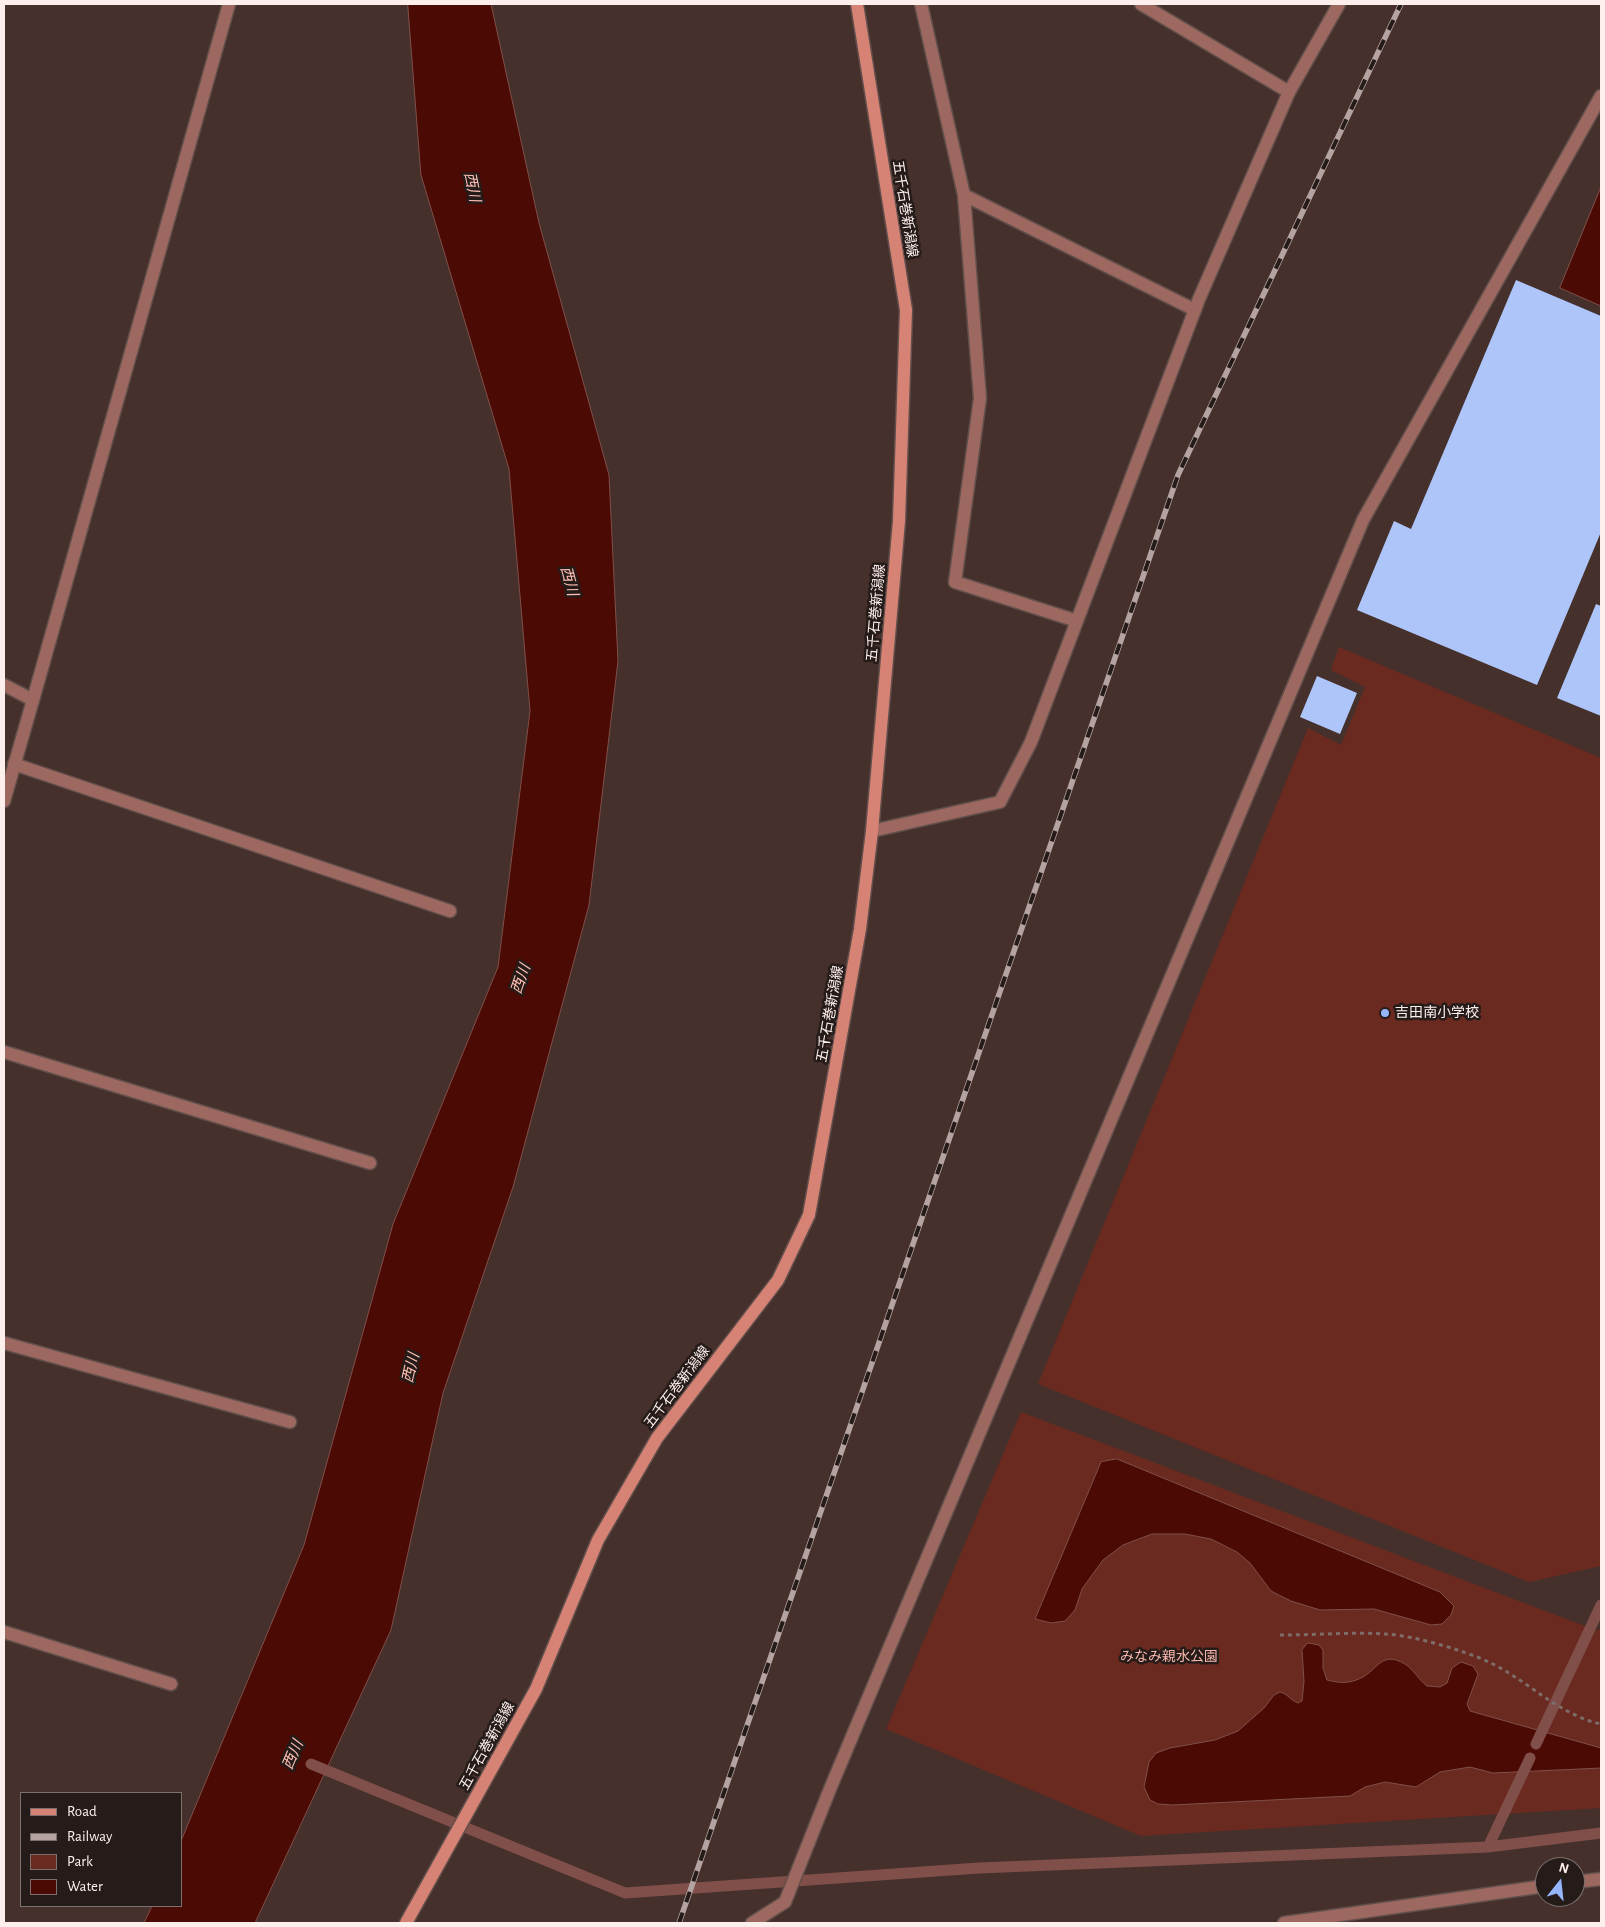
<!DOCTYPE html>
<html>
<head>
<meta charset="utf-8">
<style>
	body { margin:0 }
	#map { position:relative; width:1605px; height:1927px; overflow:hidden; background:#45302c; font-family:"Alegreya Sans",sans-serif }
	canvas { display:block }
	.frame { position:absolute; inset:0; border:5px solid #fdefec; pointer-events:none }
	.legend { position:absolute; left:20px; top:1792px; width:162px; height:115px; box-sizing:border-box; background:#251b19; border:1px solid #7b706d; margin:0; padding:6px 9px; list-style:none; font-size:15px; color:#fdefec }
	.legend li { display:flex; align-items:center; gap:10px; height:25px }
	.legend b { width:25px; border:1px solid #7b706d }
	.north { position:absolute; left:1535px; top:1857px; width:50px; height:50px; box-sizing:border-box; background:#251b19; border:1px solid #7b706d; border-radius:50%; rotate:16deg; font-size:14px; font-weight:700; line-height:20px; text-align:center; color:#fdefec }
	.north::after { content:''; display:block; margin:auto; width:18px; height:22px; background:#95b6fd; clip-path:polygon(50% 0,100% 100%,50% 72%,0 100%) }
</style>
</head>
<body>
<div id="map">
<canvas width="1605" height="1927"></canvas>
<div class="frame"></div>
<ul class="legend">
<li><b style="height:6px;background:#d68274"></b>Road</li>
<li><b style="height:6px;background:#b4a3a0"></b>Railway</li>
<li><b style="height:14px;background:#6b2a20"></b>Park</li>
<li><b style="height:14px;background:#4b0a04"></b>Water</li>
</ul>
<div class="north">N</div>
</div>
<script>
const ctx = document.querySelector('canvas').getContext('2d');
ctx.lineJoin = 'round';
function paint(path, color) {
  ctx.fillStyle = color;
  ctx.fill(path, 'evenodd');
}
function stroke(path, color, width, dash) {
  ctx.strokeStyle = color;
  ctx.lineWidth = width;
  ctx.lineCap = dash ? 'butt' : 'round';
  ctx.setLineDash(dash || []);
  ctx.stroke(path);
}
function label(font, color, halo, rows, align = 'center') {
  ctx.font = font + ' "Alegreya Sans","Noto Sans JP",sans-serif';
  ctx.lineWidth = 5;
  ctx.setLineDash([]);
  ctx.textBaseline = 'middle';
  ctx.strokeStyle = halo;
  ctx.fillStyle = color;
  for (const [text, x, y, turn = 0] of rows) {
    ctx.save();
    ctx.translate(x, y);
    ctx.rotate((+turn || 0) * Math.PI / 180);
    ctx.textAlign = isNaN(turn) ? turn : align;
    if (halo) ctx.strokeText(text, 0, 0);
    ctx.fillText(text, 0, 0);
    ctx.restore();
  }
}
paint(new Path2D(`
	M1339 647 1601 758V1566L1529 1582 1038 1384 1308 728 1341 745 1365 687 1331 670Z
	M1021 1412 1598 1631 1601 1625V1808L1141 1836 886 1729Z`), '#6b2a20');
const water = new Path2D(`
	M408 4H491L539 223 609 475 618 661 589 905 513 1187 443 1393 391 1630 255 1923H144L152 1906H181V1841L304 1545 393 1224 498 967 530 711 509 469 421 175Z
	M1601 187V306L1560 288Z
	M1117 1459 1440 1592 1454 1606 1451 1615 1442 1624 1431 1625 1374 1609 1320 1610 1291 1601 1271 1591 1250 1563 1237 1552 1211 1539 1185 1534H1152L1123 1545 1103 1560 1082 1589 1075 1610 1065 1621 1051 1623 1035 1619 1101 1462Z
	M1308 1643 1319 1645 1323 1650V1668L1327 1680C1339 1683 1349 1684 1361 1678 1378 1670 1381 1650 1405 1664 1413 1669 1419 1680 1427 1686L1440 1687 1447 1683 1452 1668 1461 1662 1473 1666 1478 1674 1467 1704 1470 1711 1601 1748V1768L1493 1773 1470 1767 1440 1772 1416 1787 1385 1782 1365 1787 1350 1796 1172 1805 1158 1804 1150 1800 1144 1787 1149 1762 1156 1753 1170 1748 1215 1740 1238 1731 1264 1708 1274 1695 1280 1692C1288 1694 1290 1700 1298 1703L1302 1701 1304 1682 1302 1650Z`);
paint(water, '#4b0a04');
stroke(water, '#804f4a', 1);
stroke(new Path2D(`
	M1536 1744 1601 1605
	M311 1764 625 1893 979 1868 1488 1847 1601 1833
	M1488 1847 1530 1758`), '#804f4a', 11);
paint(new Path2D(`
	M1516 280 1601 316V532L1537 685 1357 610 1394 521 1411 529Z
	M1596 604 1601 606V716L1557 698Z
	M1317 676 1357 693 1340 734 1300 717Z`), '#adc5f8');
const service = new Path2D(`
	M14 764 450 911
	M4 1052 370 1163`);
const minor = new Path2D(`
	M921 4 964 195 1195 310
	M1141 4 1289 92
	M964 195 980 398 955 582 1077 621
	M4 685 33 700 4 801
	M4 1343 290 1422
	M4 1632 171 1684
	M1575 1882 1601 1879
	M752 1923 785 1902 830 1789 1363 520 1601 96
	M1284 1923 1545 1886`);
const tertiary = new Path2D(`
	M33 700 229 4
	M872 831 1000 802 1031 742 1199 299 1289 92 1339 4`);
const secondary = new Path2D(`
	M406 1923 536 1689 598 1540 657 1438 778 1280 809 1215 860 929 872 831 899 521 906 310 857 4`);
stroke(service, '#624f4b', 15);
stroke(minor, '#624f4b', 15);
stroke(tertiary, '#624f4b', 15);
stroke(secondary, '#624f4b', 15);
stroke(new Path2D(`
	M1280 1635C1315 1635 1352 1632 1386 1634 1416 1636 1462 1650 1489 1662 1527 1680 1559 1715 1601 1724`), '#7e6c68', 3, [4, 4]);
stroke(service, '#9d685f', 12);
stroke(minor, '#9d685f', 12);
stroke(tertiary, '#9d685f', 12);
stroke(secondary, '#d68274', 12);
const rail = new Path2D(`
	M679 1923 1178 475 1401 4`);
stroke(rail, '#b4a3a0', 5.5);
stroke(rail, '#251b19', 4, [11]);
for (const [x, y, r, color] of [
	[1385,1013,5,"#95b6fd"]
]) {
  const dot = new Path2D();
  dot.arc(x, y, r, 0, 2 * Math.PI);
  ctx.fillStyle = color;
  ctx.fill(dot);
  stroke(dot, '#251b19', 2);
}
label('14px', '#fdefec', '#251b19', [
	["五千石巻新潟線",905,209,81],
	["五千石巻新潟線",876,613,-85],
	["五千石巻新潟線",830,1014,-80],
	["五千石巻新潟線",677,1387,-53],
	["五千石巻新潟線",487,1746,-61]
]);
label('14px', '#fdefec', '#251b19', [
	["吉田南小学校",1395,1013]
], 'left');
label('14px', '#f8b8ad', '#251b19', [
	["みなみ親水公園",1169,1657]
]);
label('italic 15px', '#ffbfb3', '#251b19', [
	["西川",472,187,78],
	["西川",569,581,75],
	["西川",521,979,-71],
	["西川",411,1368,-77],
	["西川",293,1755,-67]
]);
</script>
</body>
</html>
